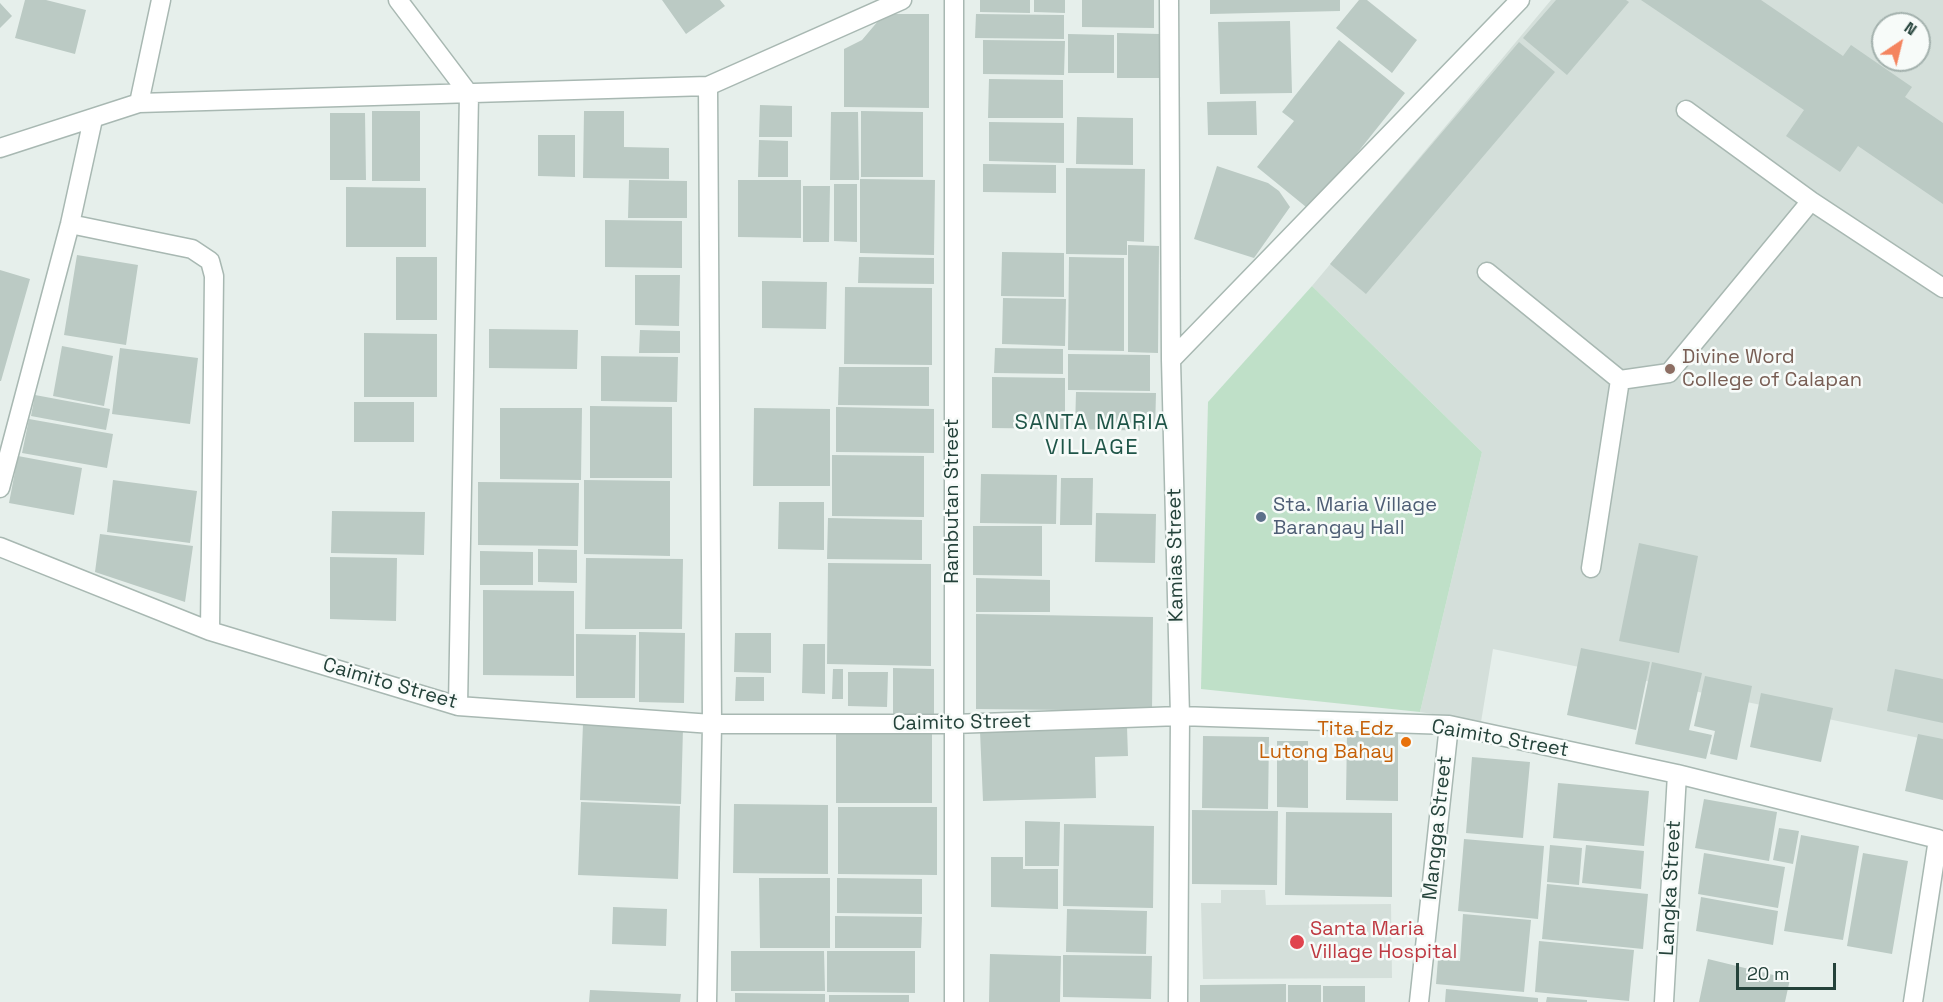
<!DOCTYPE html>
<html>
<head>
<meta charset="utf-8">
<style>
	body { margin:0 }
	#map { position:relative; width:1943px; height:1002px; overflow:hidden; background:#e6efeb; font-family:"Space Grotesk",sans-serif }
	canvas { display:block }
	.north { position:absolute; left:1871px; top:12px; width:60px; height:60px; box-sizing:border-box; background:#f7fbf9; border:2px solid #a3b1ad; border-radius:50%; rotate:35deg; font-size:16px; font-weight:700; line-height:24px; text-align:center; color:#24423a }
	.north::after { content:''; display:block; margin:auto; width:21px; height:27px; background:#f4845f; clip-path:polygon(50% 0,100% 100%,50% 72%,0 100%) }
	.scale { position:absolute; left:1736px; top:963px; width:100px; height:27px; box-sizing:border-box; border:3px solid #24423a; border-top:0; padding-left:8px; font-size:18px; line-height:21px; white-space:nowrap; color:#24423a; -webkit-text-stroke:4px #f7fbf9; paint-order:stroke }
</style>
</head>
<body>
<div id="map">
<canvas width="1943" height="1002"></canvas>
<div class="north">N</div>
<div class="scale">20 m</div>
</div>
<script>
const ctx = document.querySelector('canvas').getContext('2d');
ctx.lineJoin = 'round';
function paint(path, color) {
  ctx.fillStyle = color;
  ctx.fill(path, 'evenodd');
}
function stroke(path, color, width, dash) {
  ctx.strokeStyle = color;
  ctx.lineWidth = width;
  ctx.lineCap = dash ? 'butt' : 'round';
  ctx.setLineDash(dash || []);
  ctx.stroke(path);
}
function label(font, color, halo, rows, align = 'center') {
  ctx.font = font + ' "Space Grotesk",sans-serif';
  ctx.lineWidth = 5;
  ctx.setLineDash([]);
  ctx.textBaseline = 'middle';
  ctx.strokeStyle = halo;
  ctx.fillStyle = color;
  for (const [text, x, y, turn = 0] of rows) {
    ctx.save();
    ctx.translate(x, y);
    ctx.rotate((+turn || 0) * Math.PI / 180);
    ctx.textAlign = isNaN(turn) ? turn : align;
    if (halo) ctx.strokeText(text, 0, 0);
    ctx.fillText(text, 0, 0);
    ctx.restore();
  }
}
paint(new Path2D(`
	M1551 0H1943V743L1493 649 1481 722 1420 712 1482 452 1312 286ZM1883 24H1919V60H1883Z
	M1221 890H1265L1266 905 1391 904 1392 978 1203 979 1201 903H1221Z`), '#d4dfda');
paint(new Path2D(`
	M1312 286 1482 452 1420 712 1201 689 1208 402Z`), '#bfe0c8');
paint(new Path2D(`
	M25 0H46L86 10 75 54 15 38Z
	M662 0H720L725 6 686 34Z
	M980 0H1030V13L980 12Z
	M1034 0H1065V13L1034 12Z
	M1082 0H1154V28L1082 27Z
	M1210 0H1340V11L1210 14Z
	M1359 0H1367L1417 40 1392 73 1336 28Z
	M1556 0H1626L1629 2 1567 75 1523 38Z
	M1641 0H1761L1843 56 1851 45 1912 87 1905 97 1943 123V204L1858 146 1840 172 1786 136 1804 110Z
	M0 3 12 16 0 28Z
	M884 14H929V108L844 107V49L862 40Z
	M976 14 1064 15V39L975 38Z
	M1290 21 1292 93 1220 94 1218 22Z
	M1117 33 1160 34V78H1117Z
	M1068 34 1114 35V73H1068Z
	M983 40 1065 41 1064 75 983 74Z
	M1339 40 1405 93 1311 211 1257 167 1294 121 1282 112Z
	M1519 42 1555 72 1366 294 1330 264Z
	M989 79 1063 80V118H988Z
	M1256 101 1257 135H1208L1207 102Z
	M760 105 792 106V137H759Z
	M372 111H420V181H372Z
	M584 111H624V147L669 148V179L583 178Z
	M861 111 923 112V177H861Z
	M831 112H858L859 180H830Z
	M330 113H365L366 180H330Z
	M1077 117 1133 118V165L1076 164Z
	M989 122 1064 123V163L989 161Z
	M538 135H575V177L538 176Z
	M759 140 788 141V177H758Z
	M983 164 1056 165V193L983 192Z
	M1217 166 1268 183 1279 191 1290 207 1254 258 1194 239Z
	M1066 168 1145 169 1144 242 1127 241V255L1066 254Z
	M860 179 935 180 934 255 860 253Z
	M629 180 687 181V218H628Z
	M738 180H801V238L738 237Z
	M834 184H857V242L834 241Z
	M803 186H830L829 242H803Z
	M346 187 426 188V247H346Z
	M605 220 682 221V268L605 267Z
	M1128 245 1159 246 1158 353 1128 352Z
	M1002 252 1064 253V297L1001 296Z
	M77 255 138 265 126 345 64 335Z
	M396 257H437V320H396Z
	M859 257 934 258V284L858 283Z
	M1069 257 1124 258V351L1068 350Z
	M0 270 30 279 1 381H0Z
	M635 275H680L679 326 635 325Z
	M762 281 827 282 826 329 762 328Z
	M845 287 932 288V365L844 364Z
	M1003 298 1066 299 1065 346 1002 344Z
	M489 329 578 330 577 369 489 368Z
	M640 330 680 331V353H639Z
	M364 333 437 334V397H364Z
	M62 346 113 356 104 406 53 396Z
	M120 348 198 358 190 424 112 414Z
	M995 348 1063 349V374L994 373Z
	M1068 354 1150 355V391L1068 390Z
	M601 356 678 357 677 402 601 401Z
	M839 367H929V406L838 405Z
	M992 377 1065 378V429L992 428Z
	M1076 392 1156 393 1155 431 1075 429Z
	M35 395 110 409 106 430 31 416Z
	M354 402H414V442H354Z
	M590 406 672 407V478H590Z
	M836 407 934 409V453L836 452Z
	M500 408H582L581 480 500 479Z
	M754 408 830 409V486H753Z
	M29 419 113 434 107 468 22 453Z
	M832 455 924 456V517L832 516Z
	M18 456 82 468 74 515 9 503Z
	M981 474 1057 475 1056 524 980 523Z
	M1061 478H1093L1092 525H1060Z
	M113 480 197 491 190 543 107 532Z
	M584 480 670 481V556L584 554Z
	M478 482 579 483 578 546 478 545Z
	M779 502H824V550L778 549Z
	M332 511 425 512 424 555 331 553Z
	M1096 513 1156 514 1155 563 1095 562Z
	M828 518 922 520V560L827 559Z
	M973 526H1042V576L973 575Z
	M100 534 193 546 185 602 95 572Z
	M1639 543 1698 556 1679 653 1619 641Z
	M538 549 577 550V583L538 582Z
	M480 551 533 552V585H480Z
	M330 557 397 558 396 621 330 619Z
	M586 558 683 559 682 629H585Z
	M828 563 931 564V666L827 664Z
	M976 578 1050 580V612H976Z
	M483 590 574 591V676L483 675Z
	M976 614 1153 617 1152 711 976 709Z
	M639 632 685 633 684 703 639 702Z
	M735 633H771V673L734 672Z
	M576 634 636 635 635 698H576Z
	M803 644H825V694L802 693Z
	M1581 648 1650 662 1636 730 1567 715Z
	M1652 662 1702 673 1689 730 1712 735 1706 759 1635 744Z
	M893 668 934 669V715L893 714Z
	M833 669H843V699H832Z
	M1895 669 1943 679V723L1887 711Z
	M848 672H888L887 707 848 706Z
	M1705 676 1752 686 1737 760 1710 754 1715 731 1694 726Z
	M736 677H764V701H735Z
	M1761 693 1833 708 1821 762 1750 747Z
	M583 724 683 728 681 804 580 800Z
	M1127 727 1128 756 1095 757 1096 798 983 801 980 731Z
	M1347 731H1398V801L1346 800Z
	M836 734H932V803H836Z
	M1918 734 1943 739V800L1905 791Z
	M1203 736 1269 737 1268 809 1202 808Z
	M1277 741H1308V808L1277 807Z
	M1472 757 1530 762 1523 838 1466 833Z
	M1558 783 1649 791 1644 846 1553 838Z
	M1704 799 1777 812 1769 861 1695 848Z
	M581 802 680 806 678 879 578 875Z
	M734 804 828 805V874L733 873Z
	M838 807H937V875L838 874Z
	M1192 810 1278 811 1277 885 1192 884Z
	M1286 812 1392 813V897L1285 895Z
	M1025 821 1060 822 1059 866H1025Z
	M1064 824 1154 826 1153 908 1063 906Z
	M1779 828 1799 831 1793 864 1773 860Z
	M1801 835 1859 846 1843 940 1784 931Z
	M1464 839 1544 846 1538 919 1458 911Z
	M1550 845 1582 848 1579 885 1547 882Z
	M1586 845 1644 851 1641 889 1582 883Z
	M1704 853 1785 867 1778 908 1698 894Z
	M1863 853 1908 861 1892 954 1847 946Z
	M991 857H1023V869H1058V909L991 907Z
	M759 878H830V948H760Z
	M837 878 922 879V914L837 913Z
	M1547 884 1648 894 1643 949 1542 939Z
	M1701 897 1778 911 1773 945 1696 931Z
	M613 907 667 909 666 946 612 944Z
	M1067 909 1147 911 1146 954 1066 952Z
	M1463 914 1531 920 1524 992 1436 984 1438 959 1460 961Z
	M835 916 922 917 921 948H835Z
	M1539 941 1634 950 1629 1001 1535 992Z
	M731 951H824L825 991H731Z
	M827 951H915V993L827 992Z
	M990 954 1061 956 1060 1002H989Z
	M1063 955 1152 956 1151 999 1063 997Z
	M1708 959 1790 979 1785 1002H1699Z
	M1286 984V1002H1200V985Z
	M1288 985H1321V1002H1288Z
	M1323 986H1365V1002H1323Z
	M1446 989 1538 998V1002H1445Z
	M590 990 681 994 680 1002H589Z
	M735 993 825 994V1002H735Z
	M829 995H909V1002H829Z
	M1547 997 1587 1000V1002H1546Z`), '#bbcac4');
const minor = new Path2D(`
	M398 0 469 94 458 706
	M1169 0 1171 360 1180 716 1178 1002
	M139 103 161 0
	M1686 110 1811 201 1943 288
	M0 148 139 103 708 86 902 0
	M70 224 192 249 210 261 214 276 210 631
	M1487 272 1620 380 1669 373 1811 201
	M1171 360 1520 0
	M0 488 70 224 93 119
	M0 547 210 631 458 706 712 724H953L1180 716 1449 725 1677 774 1938 839 1913 1002
	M1591 568 1620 380
	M707 1002 712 724 708 86
	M954 1002V0
	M1419 1002 1449 725
	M1664 1002 1677 774`);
stroke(minor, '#a8b8b2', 21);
stroke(minor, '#fff', 18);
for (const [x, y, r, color] of [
	[1670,369,6,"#8d6e63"],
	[1261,517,6,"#5c6f8a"],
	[1406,742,6,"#e8710a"],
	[1297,942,8,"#e0444e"]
]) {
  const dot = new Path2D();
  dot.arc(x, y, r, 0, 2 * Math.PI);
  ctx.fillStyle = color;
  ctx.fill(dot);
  stroke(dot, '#f7fbf9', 2);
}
label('20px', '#785e54', '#f7fbf9', [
	["Divine Word",1682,358],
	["College of Calapan",1682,381]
], 'left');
label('20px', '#24423a', '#f7fbf9', [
	["Rambutan Street",953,501,-90],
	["Kamias Street",1176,555,-91],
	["Caimito Street",390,684,16],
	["Caimito Street",962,723,-1],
	["Caimito Street",1500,739,10],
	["Mangga Street",1438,828,-84],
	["Langka Street",1671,888,-87]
]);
label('20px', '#4e5e75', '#f7fbf9', [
	["Sta. Maria Village",1273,506],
	["Barangay Hall",1273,529]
], 'left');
label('20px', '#c56008', '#f7fbf9', [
	["Tita Edz",1394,730],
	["Lutong Bahay",1394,753]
], 'right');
label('20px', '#be3a42', '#f7fbf9', [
	["Santa Maria",1310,930],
	["Village Hospital",1310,953]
], 'left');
ctx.letterSpacing = '1.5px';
label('22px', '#1f5548', '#f7fbf9', [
	["SANTA MARIA",1092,423],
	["VILLAGE",1092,448]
]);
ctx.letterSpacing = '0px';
</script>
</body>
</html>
